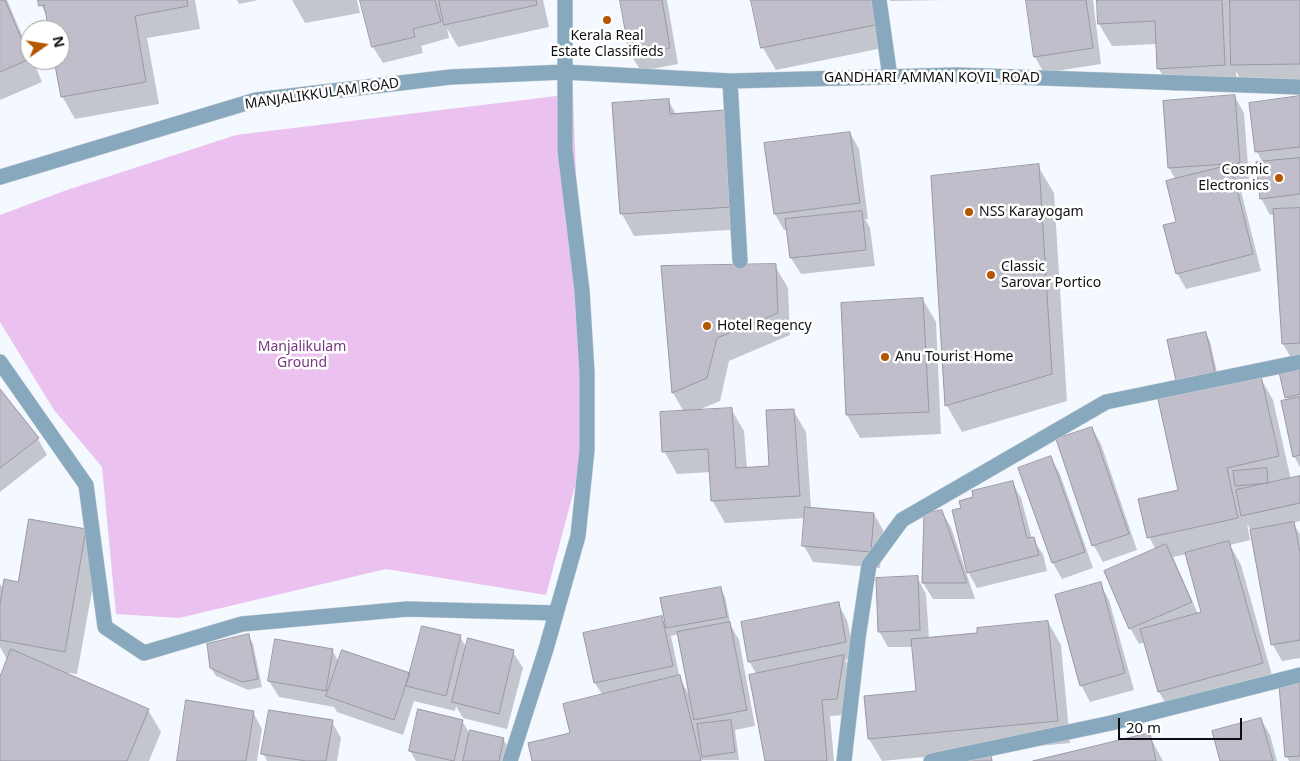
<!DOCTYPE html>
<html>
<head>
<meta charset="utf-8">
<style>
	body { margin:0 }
	#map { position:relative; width:1300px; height:761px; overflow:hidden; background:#f4f8ff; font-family:"Noto Sans",sans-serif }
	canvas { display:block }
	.north { position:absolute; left:20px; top:20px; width:50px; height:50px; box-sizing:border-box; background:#fff; border:1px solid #9f9fa1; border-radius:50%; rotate:77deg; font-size:14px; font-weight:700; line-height:20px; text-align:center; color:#0e1014 }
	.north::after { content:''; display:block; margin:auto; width:18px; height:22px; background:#b35700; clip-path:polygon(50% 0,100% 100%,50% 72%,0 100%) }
	.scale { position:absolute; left:1118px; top:718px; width:124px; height:22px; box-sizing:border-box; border:2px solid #0e1014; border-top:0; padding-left:6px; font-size:15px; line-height:18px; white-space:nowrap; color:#0e1014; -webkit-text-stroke:4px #fff; paint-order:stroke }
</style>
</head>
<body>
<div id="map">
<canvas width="1300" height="761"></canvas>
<div class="north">N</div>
<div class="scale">20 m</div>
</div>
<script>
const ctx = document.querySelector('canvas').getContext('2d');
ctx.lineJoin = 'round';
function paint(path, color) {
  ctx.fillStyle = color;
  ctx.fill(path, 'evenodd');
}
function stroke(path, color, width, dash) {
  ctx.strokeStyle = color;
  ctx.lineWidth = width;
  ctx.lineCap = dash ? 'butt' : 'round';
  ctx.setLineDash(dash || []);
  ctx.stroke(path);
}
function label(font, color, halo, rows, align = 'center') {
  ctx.font = font + ' "Noto Sans",sans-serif';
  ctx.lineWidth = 5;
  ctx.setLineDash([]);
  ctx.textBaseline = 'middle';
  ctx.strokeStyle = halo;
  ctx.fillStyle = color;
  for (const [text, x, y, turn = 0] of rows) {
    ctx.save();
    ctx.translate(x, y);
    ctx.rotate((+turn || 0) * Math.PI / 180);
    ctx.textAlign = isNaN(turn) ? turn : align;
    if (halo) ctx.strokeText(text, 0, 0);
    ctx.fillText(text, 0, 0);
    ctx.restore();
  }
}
paint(new Path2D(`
	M573 94 586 445 546 595 386 569 179 618 116 614 102 467 54 410 0 322V215L67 190 236 135Z`), '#ebc1ef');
paint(new Path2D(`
	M0 0H7L30 54V60H33L42 82 0 100Z
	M39 0H195L200 29 147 38 159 104 75 119 62 96 55 60H60V30H50L48 19Z
	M237 0H258L239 4Z
	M292 0H357L360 13 305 23Z
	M361 0H543L549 27 458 47 447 28 449 38 421 46 423 53 383 63 373 47Z
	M622 0H667L678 64 641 71 631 55Z
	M753 0H883L892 46 776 70 763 48Z
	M890 0H946L890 1Z
	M1027 0H1093L1101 64 1044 73 1035 57Z
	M1098 0H1300V86L1245 87 1236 71 1237 88 1172 91 1159 69 1157 44 1112 46 1099 24Z
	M1235 97 1244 113 1249 179H1238L1261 271 1186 289 1177 273 1176 180 1169 168Z
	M1300 98V467L1294 456 1289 401 1280 373 1297 368 1283 344 1274 214 1270 215 1261 198 1263 163 1257 152Z
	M668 100 676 114 744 229 634 236 622 214Z
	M850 133 859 149 868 219H865L870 228 875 266 801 274 791 258 788 230H784L775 214 766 144Z
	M1038 166 1054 193 1067 401 962 432 947 406 932 177Z
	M775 266 788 288 790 335 729 361 720 401 696 411 731 409 744 431 747 469 771 467 793 410 806 432 811 509 874 514 883 530 880 568 813 562 804 546 806 518 725 523 712 500 711 472 677 474 664 451 684 412 673 393 663 268Z
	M923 300 936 322 941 434 860 438 847 415 842 304Z
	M1205 333 1210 341 1219 381 1169 341Z
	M1260 377 1273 400 1291 480 1300 478V521L1293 523 1300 534V658L1282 661 1273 645 1251 531 1247 523 1250 540 1230 545 1241 565 1275 686 1172 714 1159 692 1145 642 1139 644 1130 628 1156 550 1149 537ZM1187 554 1203 613 1198 614 1173 557Z
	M0 391 38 439 47 455 0 492Z
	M1092 428 1101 444 1137 550 1103 562 1094 546 1057 440Z
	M1051 458 1060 474 1093 568 1062 579 1053 563 1020 469Z
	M1012 482 1021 498 1032 539 1043 554 1047 571 977 588 968 572 963 509Z
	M941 511 951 527 975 599H933L923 583Z
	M86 530 99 552 77 674 61 672 148 710 161 732 149 761H0V680L8 661 0 647V584L4 590 19 583Z
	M917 577 926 594 929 639 979 634 1048 622 1061 645 1070 743 882 761 869 739 918 693 913 647H888L879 631Z
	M1100 584 1109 600 1134 690 1090 702 1081 685Z
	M721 589 725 597 731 626 739 640 755 726 735 730 739 760 533 761 572 734 603 696 595 683 661 618 667 627ZM679 634 690 696 680 679 671 636Z
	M838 604 847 620 855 658 845 660 852 672 846 715 830 716 834 761H766L757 675 749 661Z
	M248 635 253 644 262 687 248 690 216 676 211 668Z
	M460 637 467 648 513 652 523 668 507 729 463 718 456 706 455 711 414 701 403 735 337 712 334 707 279 697 269 681 332 650 339 662 411 675Z
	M1300 685V761H1289L1287 757 1281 686Z
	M253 712 262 729 257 761H178Z
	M1261 719 1270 735 1277 761H1221Z
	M462 721 470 734 503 739 513 755 511 761H416L410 751Z
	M332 722 341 738 337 761H267L263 753Z
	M1149 735 1163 761H1039Z`), '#0003');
const building = new Path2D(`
	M0 0H5L30 59 0 72Z
	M38 0H187L188 6 135 16 146 82 61 97 54 60H60V30H49L44 5 39 6Z
	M360 0H435L441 22 413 29 415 37 372 47Z
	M439 0H536L537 5 444 25Z
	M620 0H662L670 48 630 55Z
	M751 0H875L880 24 761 48Z
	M1026 0H1086L1093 48 1034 57Z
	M1097 0H1222L1225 65 1157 69 1155 21 1098 24Z
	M1230 0H1300V64L1231 65Z
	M1235 95 1240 163 1168 168 1163 101Z
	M1300 96V147L1255 152 1249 103Z
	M669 99 670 114 726 110 732 207 620 214 612 103Z
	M850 132 860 203 774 214 764 143Z
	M1300 158V194L1260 199 1256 162Z
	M1039 164 1052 374 945 406 931 176Z
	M1231 165 1253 254 1176 274 1163 225 1176 222 1166 181Z
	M1300 208V343L1282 344 1273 209Z
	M862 211 866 250 790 258 785 219Z
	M776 264 778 313 717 338 707 378 672 393 661 266Z
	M923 298 929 412 846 415 841 303Z
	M1206 332 1215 372 1176 381 1167 340Z
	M1300 366V394L1285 398 1279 372Z
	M1261 376 1279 456 1227 468 1238 518 1147 538 1138 499 1178 490 1158 399Z
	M0 389 39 438 0 468Z
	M1300 397V455L1293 457 1281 401Z
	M732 408 736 468 769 466 766 410 794 409 800 496 711 501 708 449 662 452 660 412Z
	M1092 427 1129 534 1092 546 1056 439Z
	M1051 456 1085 552 1052 563 1018 468Z
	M1267 468 1268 483 1235 486 1233 471Z
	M1300 476V503L1241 516 1236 490Z
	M1013 481 1027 538 1034 537 1039 555 967 573 952 510 961 508 959 501 973 497 972 491Z
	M805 507 874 513 871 552 802 546Z
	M942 510 967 583H922L924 514Z
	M29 519 86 529 65 652 0 640V604L4 579 18 582Z
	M1294 522 1300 552V640L1271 645 1250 530Z
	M1229 541 1263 663 1158 692 1140 629 1201 612 1185 553Z
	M1166 544 1192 602 1129 629 1104 571Z
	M918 576 920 630 878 632 876 578Z
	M1101 582 1125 673 1080 686 1055 595Z
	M721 587 727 617 666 628 660 598Z
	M839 602 846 642 748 662 741 622Z
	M662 616 673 666 594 683 583 633Z
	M1048 621 1058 721 868 739 864 696 916 691 911 639 977 633V628Z
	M730 622 747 710 694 720 677 632Z
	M422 626 461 635 446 696 406 686Z
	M249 634 258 679 242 682 210 668 207 644Z
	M468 638 514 650 499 714 452 702Z
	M275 639 333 649 326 691 268 681Z
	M11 649 149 709 127 761H0V677Z
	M342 650 410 673 394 720 326 696Z
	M844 655 837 699 822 700 827 761H765L749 675Z
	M680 675 701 761H532L528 743 570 733 563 704Z
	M1300 683V756L1285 757 1279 685Z
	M186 700 254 711 246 761H177Z
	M418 709 463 720 454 761 409 751Z
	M269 710 333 720 326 761H306L261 754Z
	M1261 718 1273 761H1220L1212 731Z
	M731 720 735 752 702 757 697 724Z
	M470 730 504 738 499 761H463Z
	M1150 733 1156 761H1033Z
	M991 755 992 761H969Z`);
paint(building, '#c0beca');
stroke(building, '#9997a3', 1);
const minor = new Path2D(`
	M879 0 890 77
	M730 81 740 261
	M0 177 256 100 451 77 564 72 730 81 957 75 1300 87
	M0 362 86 485 105 627 144 653 242 624 407 609 556 613
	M510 761 546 649 578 536 587 450V373L582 291 565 150V0
	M844 761 858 638 869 565 902 520 1106 402 1300 362
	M931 761 1111 723 1300 675`);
stroke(minor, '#cfd3d9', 16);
stroke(minor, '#88a9bd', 15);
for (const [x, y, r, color] of [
	[607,20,5,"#b35700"],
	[1279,178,5,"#b35700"],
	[969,212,5,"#b35700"],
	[991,275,5,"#b35700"],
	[707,326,5,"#b35700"],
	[885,357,5,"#b35700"]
]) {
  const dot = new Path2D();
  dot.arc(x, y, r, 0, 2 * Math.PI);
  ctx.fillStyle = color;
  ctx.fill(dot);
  stroke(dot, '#fff', 2);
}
label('14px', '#0e1014', '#fff', [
	["Kerala Real",607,36,"center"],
	["Estate Classifieds",607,52,"center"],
	["Cosmic",1269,170,"right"],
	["Electronics",1269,186,"right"],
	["NSS Karayogam",979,212],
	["Classic",1001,267],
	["Sarovar Portico",1001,283],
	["Hotel Regency",717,326],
	["Anu Tourist Home",895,357]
], 'left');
label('14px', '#0e1014', '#fff', [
	["GANDHARI AMMAN KOVIL ROAD",932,78],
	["MANJALIKKULAM ROAD",322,94,-8]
]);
label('14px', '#78377f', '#fff', [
	["Manjalikulam",302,347],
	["Ground",302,363]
]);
</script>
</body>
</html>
